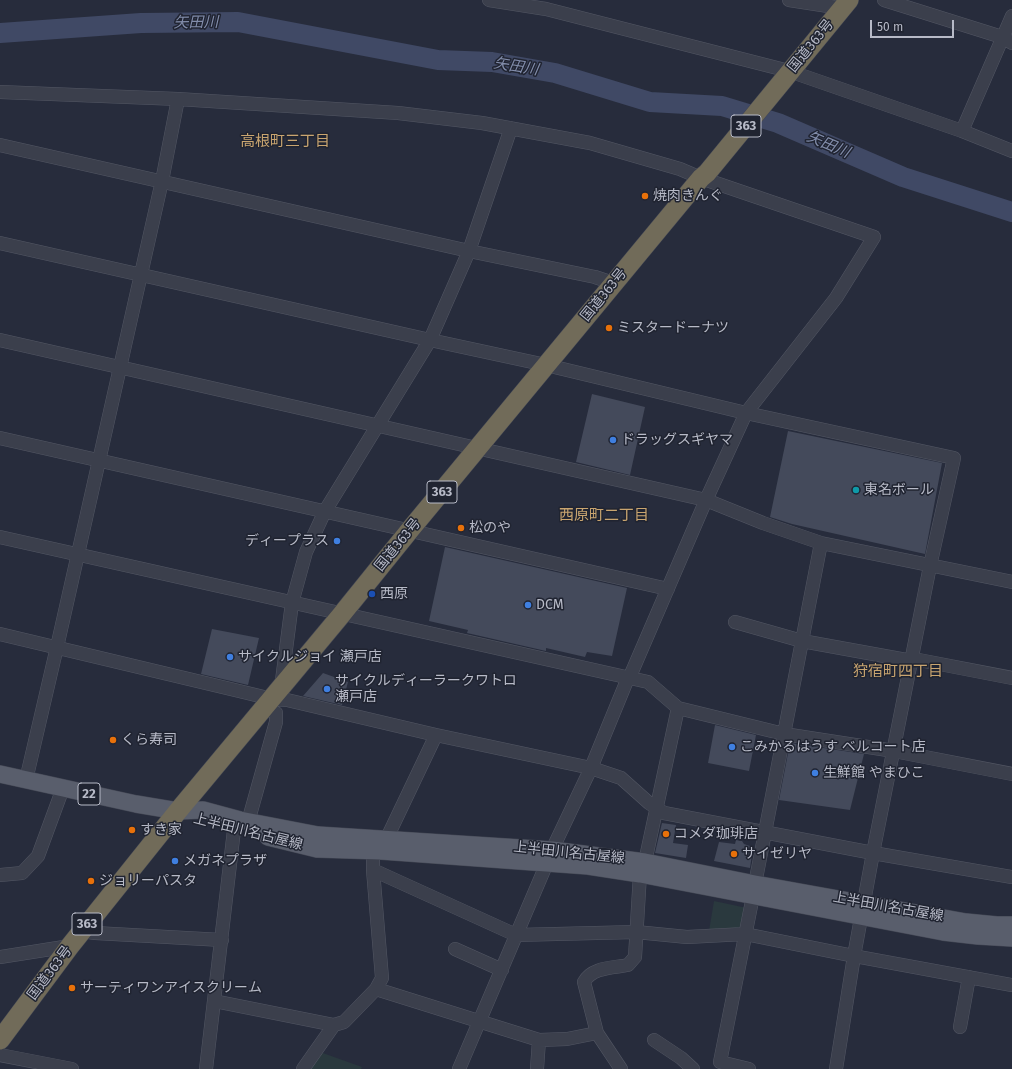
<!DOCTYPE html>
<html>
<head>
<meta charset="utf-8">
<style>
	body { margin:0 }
	#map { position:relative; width:1012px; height:1069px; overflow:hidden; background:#272c3c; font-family:"Fira Sans",sans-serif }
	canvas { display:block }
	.scale { position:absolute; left:870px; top:20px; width:84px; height:18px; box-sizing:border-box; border:2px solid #b7bac7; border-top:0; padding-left:5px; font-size:12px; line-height:14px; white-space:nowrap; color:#b7bac7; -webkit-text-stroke:3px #202431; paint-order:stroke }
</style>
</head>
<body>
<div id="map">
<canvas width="1012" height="1069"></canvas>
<div class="scale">50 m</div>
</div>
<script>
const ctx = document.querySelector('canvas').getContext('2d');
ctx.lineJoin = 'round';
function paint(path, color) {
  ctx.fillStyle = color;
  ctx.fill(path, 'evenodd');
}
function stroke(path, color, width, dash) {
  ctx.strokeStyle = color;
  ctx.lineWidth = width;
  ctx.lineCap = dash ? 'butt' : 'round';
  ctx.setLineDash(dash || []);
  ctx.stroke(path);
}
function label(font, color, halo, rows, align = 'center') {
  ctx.font = font + ' "Fira Sans","Noto Sans JP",sans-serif';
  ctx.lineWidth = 3;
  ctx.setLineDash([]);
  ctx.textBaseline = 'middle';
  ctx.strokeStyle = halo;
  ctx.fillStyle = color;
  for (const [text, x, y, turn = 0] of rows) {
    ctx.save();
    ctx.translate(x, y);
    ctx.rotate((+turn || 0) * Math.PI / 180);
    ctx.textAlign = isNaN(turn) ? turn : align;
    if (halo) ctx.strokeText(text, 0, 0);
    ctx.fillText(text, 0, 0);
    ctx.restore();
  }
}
paint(new Path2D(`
	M714 901 747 908 743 924 733 933 709 931Z
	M320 1052 362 1067 361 1069H309Z`), '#2a393e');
stroke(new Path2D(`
	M0 33 141 23 238 22 438 60 492 62 555 73 650 102 722 106 778 123 903 177 1012 212`), '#404965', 20);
paint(new Path2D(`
	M592 394 645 407 630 475 576 462Z
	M788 431 942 463 925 554 792 524 770 517Z
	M445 547 627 588 612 656 587 652 585 657 546 648V651L467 633 468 630 429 621Z
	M212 629 259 638 248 685 201 674Z
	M323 673 348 682 342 705 303 696Z
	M715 725 756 735 749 771 708 763Z
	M790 743 864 754 850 810 779 800Z
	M662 823 676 825 673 843 688 845 686 858 655 853Z
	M736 840 742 841 744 844 753 847 750 868 714 861 719 842 735 844Z`), '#444a5b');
const minor = new Path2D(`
	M489 0 546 9 789 71 962 131 1012 151
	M789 0 841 8
	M884 0 1002 37 1012 43
	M0 92 178 99 398 113 482 123 590 143 680 169 701 178 874 237 836 298 746 413 706 500 631 674 628 678 591 768 552 850
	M511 128 469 251 595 277 613 283
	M962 131 1012 16
	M0 145 469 251 430 340 325 511 306 552 292 603 281 688
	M0 243 430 340 546 365 746 413 954 458 930 566 873 853 854 956 836 1069
	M0 340 706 500 763 523 821 543 1012 582
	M0 438 668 589
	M0 537 648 682 678 708 784 734 894 751 1012 774
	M735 622 802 641 912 661 919 660 1012 678
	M0 634 239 691 272 699 287 700 436 735 591 768 621 778 649 803 664 813 873 853 1012 877
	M26 780 57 647 162 181 178 99
	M248 822 276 722V713L265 707
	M386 840 436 735
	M645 862 678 708
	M373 870 516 935 636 932 687 937 745 934 854 956 1012 985
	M0 875 22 873 38 856 63 788
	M755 884 821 543
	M82 931 95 933 222 940
	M455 949 502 970
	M0 957 70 946
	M376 989 539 1040 567 1039 597 1033
	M214 1001 334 1025
	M960 1027 969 977
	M654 1040 681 1058 693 1069
	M0 1055 72 1069
	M206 1069 234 830
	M303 1069 334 1025 344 1022 376 989 382 978 373 870V851
	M459 1069 547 863
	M537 1069 539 1040
	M621 1069 597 1033 584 982C592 967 613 968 628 965L635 957 640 874
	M749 1069 720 1062 753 896`);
const major = new Path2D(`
	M0 774 136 804 178 811 203 810 240 820 318 835 552 850 645 862 755 884 966 922 997 925H1012
	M268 837 317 849 381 851 588 866 640 874 943 932 978 936 1012 938`);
const highway = new Path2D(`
	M0 1040 70 946 178 811 342 614 409 531 701 178 707 173 849 0`);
stroke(minor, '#535764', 14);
stroke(major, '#444855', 18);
stroke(highway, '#434754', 20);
stroke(minor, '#3b3f4c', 13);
stroke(major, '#595e6c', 17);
stroke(highway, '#716b59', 19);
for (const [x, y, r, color] of [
	[645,196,4,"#e8710a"],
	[609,328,4,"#e8710a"],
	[613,440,4,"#3f7fe0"],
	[856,490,4,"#0f9aa8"],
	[461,528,4,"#e8710a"],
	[337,541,4,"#3f7fe0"],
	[372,594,4,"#1a4fb4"],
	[528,605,4,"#3f7fe0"],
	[230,657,4,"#3f7fe0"],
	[327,689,4,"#3f7fe0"],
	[113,740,4,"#e8710a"],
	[732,747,4,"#3f7fe0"],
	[815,773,4,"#3f7fe0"],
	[132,830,4,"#e8710a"],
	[666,834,4,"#e8710a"],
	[734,854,4,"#e8710a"],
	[175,861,4,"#3f7fe0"],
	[91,881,4,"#e8710a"],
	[72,988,4,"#e8710a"]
]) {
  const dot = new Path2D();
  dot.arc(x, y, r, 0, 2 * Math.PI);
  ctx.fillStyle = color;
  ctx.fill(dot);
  stroke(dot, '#202431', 1.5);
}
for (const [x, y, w] of [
	[746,126,30],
	[442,492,30],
	[89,794,22],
	[87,924,30]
]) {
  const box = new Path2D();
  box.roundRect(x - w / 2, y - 11, w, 22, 3);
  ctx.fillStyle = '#202431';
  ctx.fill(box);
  stroke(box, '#b7bac7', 1);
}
label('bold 13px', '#b7bac7', null, [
	["363",746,126],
	["363",442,492],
	["22",89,794],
	["363",87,924]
]);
label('14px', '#b7bac7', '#202431', [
	["国道363号",811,46,-51],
	["国道363号",604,295,-51],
	["国道363号",398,545,-51],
	["上半田川名古屋線",248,832,14],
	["上半田川名古屋線",569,853,6],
	["上半田川名古屋線",888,907,10],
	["国道363号",50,973,-53]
]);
label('14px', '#b7bac7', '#202431', [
	["焼肉きんぐ",653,196],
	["ミスタードーナツ",617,328],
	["ドラッグスギヤマ",621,440],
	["東名ボール",864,490],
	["松のや",469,528],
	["ディープラス",329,541,"right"],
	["西原",380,594],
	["DCM",536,605],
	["サイクルジョイ 瀬戸店",238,657],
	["サイクルディーラークワトロ",335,681],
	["瀬戸店",335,697],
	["くら寿司",121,740],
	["こみかるはうす ベルコート店",740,747],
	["生鮮館 やまひこ",823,773],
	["すき家",140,830],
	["コメダ珈琲店",674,834],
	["サイゼリヤ",742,854],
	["メガネプラザ",183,861],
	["ジョリーパスタ",99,881],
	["サーティワンアイスクリーム",80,988]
], 'left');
label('italic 15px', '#828dab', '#202431', [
	["矢田川",196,23,-1],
	["矢田川",516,67,9],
	["矢田川",828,145,23]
]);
label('15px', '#c9a570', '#202431', [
	["高根町三丁目",285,142],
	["西原町二丁目",604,516],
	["狩宿町四丁目",898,672]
]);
</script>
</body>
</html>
